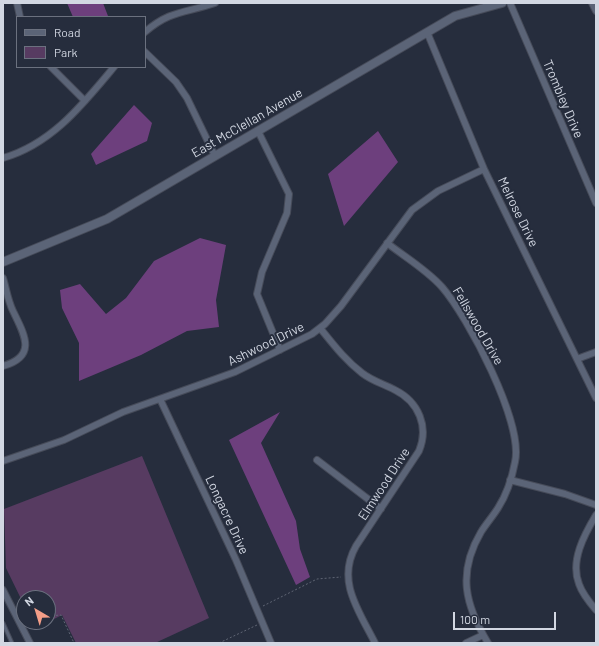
<!DOCTYPE html>
<html>
<head>
<meta charset="utf-8">
<style>
	body { margin:0 }
	#map { position:relative; width:599px; height:646px; overflow:hidden; background:#262d3d; font-family:Barlow,sans-serif }
	canvas { display:block }
	.frame { position:absolute; inset:0; border:4px solid #d2d7e2; pointer-events:none }
	.legend { position:absolute; left:16px; top:16px; width:130px; height:52px; box-sizing:border-box; background:#262d3d; border:1px solid #6b717f; margin:0; padding:5px 7px; list-style:none; font-size:12px; color:#d2d7e2 }
	.legend li { display:flex; align-items:center; gap:8px; height:20px }
	.legend b { width:20px; border:1px solid #6b717f }
	.north { position:absolute; left:16px; top:590px; width:40px; height:40px; box-sizing:border-box; background:#262d3d; border:1px solid #6b717f; border-radius:50%; rotate:322deg; font-size:11px; font-weight:700; line-height:16px; text-align:center; color:#d2d7e2 }
	.north::after { content:''; display:block; margin:auto; width:14px; height:18px; background:#f49e88; clip-path:polygon(50% 0,100% 100%,50% 72%,0 100%) }
	.scale { position:absolute; left:453px; top:612px; width:103px; height:18px; box-sizing:border-box; border:2px solid #d2d7e2; border-top:0; padding-left:5px; font-size:12px; line-height:14px; white-space:nowrap; color:#d2d7e2; -webkit-text-stroke:3px #262d3d; paint-order:stroke }
</style>
</head>
<body>
<div id="map">
<canvas width="599" height="646"></canvas>
<div class="frame"></div>
<ul class="legend">
<li><b style="height:5px;background:#5b6477"></b>Road</li>
<li><b style="height:11px;background:#573b61"></b>Park</li>
</ul>
<div class="north">N</div>
<div class="scale">100 m</div>
</div>
<script>
const ctx = document.querySelector('canvas').getContext('2d');
ctx.lineJoin = 'round';
function paint(path, color) {
  ctx.fillStyle = color;
  ctx.fill(path, 'evenodd');
}
function stroke(path, color, width, dash) {
  ctx.strokeStyle = color;
  ctx.lineWidth = width;
  ctx.lineCap = dash ? 'butt' : 'round';
  ctx.setLineDash(dash || []);
  ctx.stroke(path);
}
function label(font, color, halo, rows, align = 'center') {
  ctx.font = font + ' Barlow,sans-serif';
  ctx.lineWidth = 4;
  ctx.setLineDash([]);
  ctx.textBaseline = 'middle';
  ctx.strokeStyle = halo;
  ctx.fillStyle = color;
  for (const [text, x, y, turn = 0] of rows) {
    ctx.save();
    ctx.translate(x, y);
    ctx.rotate((+turn || 0) * Math.PI / 180);
    ctx.textAlign = isNaN(turn) ? turn : align;
    if (halo) ctx.strokeText(text, 0, 0);
    ctx.fillText(text, 0, 0);
    ctx.restore();
  }
}
paint(new Path2D(`
	M142 456 209 618 155 643H76L62 615 48 622V598H24V605L6 568 4 509Z`), '#573b61');
paint(new Path2D(`
	M67 3H103L108 16 73 17Z
	M134 105 152 123 147 141 96 165 91 154Z
	M378 131 398 162 344 226 328 174Z
	M200 238 226 245 216 300 219 327 187 331 141 355 79 381V343L62 308 60 290 80 284 106 314 126 298 154 261Z
	M280 412 261 443 296 521 300 549 310 577 296 585 229 440Z`), '#6d3f7d');
const service = new Path2D(`
	M3 623 12 643`);
const minor = new Path2D(`
	M17 3 20 17
	M510 3 596 203
	M592 3 596 11
	M145 32C170 10 186 13 215 3
	M427 32 484 169 596 398
	M145 52 176 82 187 98 215 156
	M51 67 85 101
	M258 131 289 194 287 213 262 272 257 294 280 350
	M3 158C52 144 83 104 114 67
	M387 243C405 257 427 270 442 287 468 317 524 423 515 462 512 478 507 494 498 508 493 516 486 524 481 532 457 573 465 605 488 643
	M3 278C6 288 8 301 13 311 24 334 38 356 3 366
	M320 328C333 344 345 360 362 373 372 381 384 384 395 390 419 402 429 427 419 451L356 546C336 581 359 611 375 643
	M577 359 596 352
	M160 399 236 560 271 643
	M317 460 381 509
	M3 461 64 440 123 412 235 372 312 334 325 324 341 306 412 210 438 191 484 169
	M510 480 565 494 596 505
	M596 515C584 535 570 561 579 584 582 593 590 603 596 610
	M3 590 30 643
	M466 643 483 635`);
const tertiary = new Path2D(`
	M3 262 107 219 455 16 502 3`);
stroke(service, '#464b59', 5);
stroke(minor, '#464b59', 8);
stroke(tertiary, '#464b59', 10);
stroke(new Path2D(`
	M263 606 317 579 341 577
	M48 616 61 615 74 643
	M219 643 257 625`), '#606675', 1, [2, 2]);
stroke(service, '#5b6477', 3);
stroke(minor, '#5b6477', 6);
stroke(tertiary, '#5b6477', 8);
label('13px', '#d2d7e2', '#262d3d', [
	["Trombley Drive",563,99,67],
	["East McClellan Avenue",247,123,-30],
	["Melrose Drive",518,212,64],
	["Fellswood Drive",478,326,60],
	["Ashwood Drive",266,344,-26],
	["Elmwood Drive",384,484,-57],
	["Longacre Drive",227,515,65]
]);
</script>
</body>
</html>
